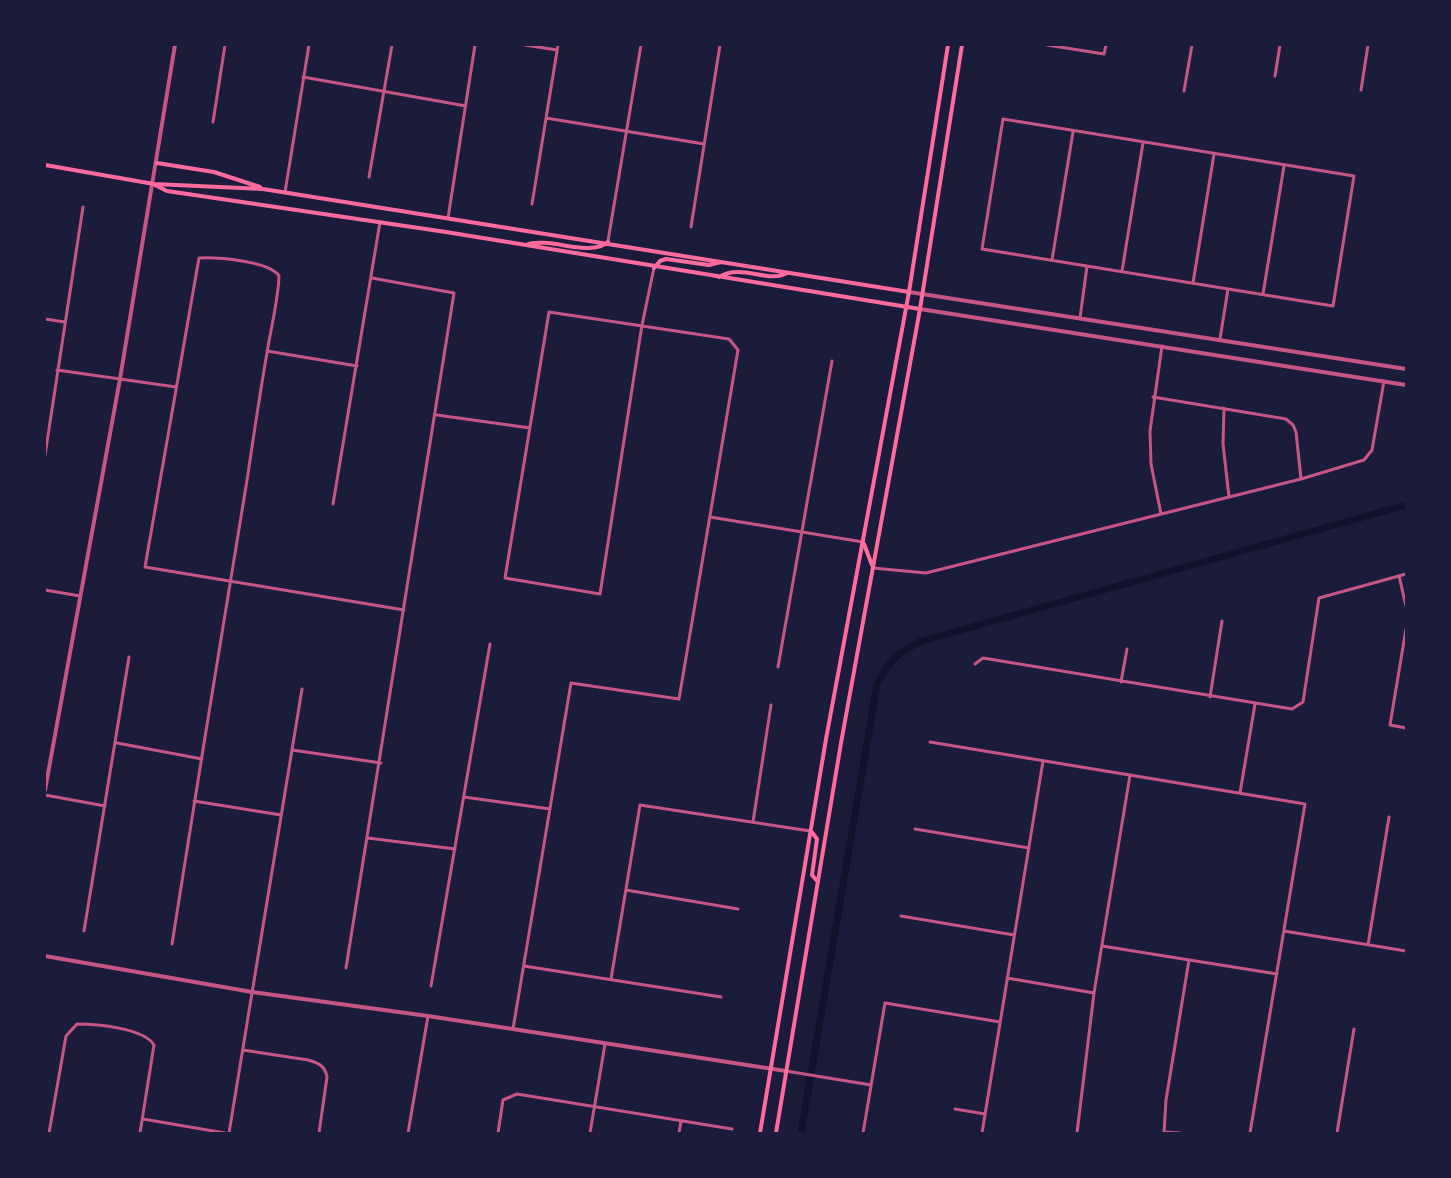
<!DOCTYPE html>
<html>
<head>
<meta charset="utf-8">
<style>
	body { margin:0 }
	#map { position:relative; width:1451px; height:1178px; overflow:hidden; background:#1b1b3a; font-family:"IBM Plex Sans",sans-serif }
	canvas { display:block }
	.frame { position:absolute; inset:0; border:46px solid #1b1b3a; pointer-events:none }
</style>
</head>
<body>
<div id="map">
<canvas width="1451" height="1178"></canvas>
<div class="frame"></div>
</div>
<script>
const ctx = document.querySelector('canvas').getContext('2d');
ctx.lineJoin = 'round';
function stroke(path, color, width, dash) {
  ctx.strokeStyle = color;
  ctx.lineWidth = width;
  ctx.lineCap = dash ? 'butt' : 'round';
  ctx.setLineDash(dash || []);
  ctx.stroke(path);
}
stroke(new Path2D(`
	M801 1133 877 684C888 662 899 651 922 641L1406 505`), '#12122b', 7);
stroke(new Path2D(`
	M525 45 557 50
	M1047 45 1104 54 1106 45
	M1275 76 1280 45
	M303 77 466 106
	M1361 90 1368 45
	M1184 91 1192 45
	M546 118 704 144
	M1003 119 1354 176 1333 306 982 249Z
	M213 122 225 45
	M369 177 392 45
	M285 192 309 45
	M532 204 558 45
	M448 218 475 45
	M691 227 720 45
	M608 241 641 45
	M1052 260 1073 132
	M1122 271 1143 143
	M1193 283 1214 154
	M1263 294 1284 166
	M1080 318 1087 266
	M45 319 65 322
	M1220 339 1228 289
	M267 351 357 366
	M57 370 176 387
	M1153 397 1286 419 1293 425 1296 432 1301 479
	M1224 408 1223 444 1229 497
	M437 415 530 428
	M45 455 83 207
	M333 504 380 222
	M1161 514 1151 464 1150 431 1162 346
	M710 517 863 542
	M873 568 926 573 1301 479 1364 460 1372 450 1384 381
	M1399 576 1406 606
	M45 590 80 596
	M1406 629 1390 725 1406 728
	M975 664 983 658 1292 709 1303 702 1319 598 1406 574
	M778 667 832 361
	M1121 682 1127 649
	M1210 697 1222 621
	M930 742 1305 804 1250 1133
	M117 743 202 759
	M292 750 381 763
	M1240 793 1255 704
	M45 795 105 806
	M464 797 550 809
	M194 801 281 815
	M753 822 771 705
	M915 829 1029 848
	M368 838 455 849
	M626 890 738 909
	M901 916 1014 935
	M84 931 129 657
	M1284 931 1406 951
	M172 944C196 787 223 631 248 474 254 433 260 393 267 353 271 327 278 302 279 276 270 261 216 257 199 258L145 567 404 610
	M1368 945 1389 817
	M1102 946 1277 974
	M524 966 721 997
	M346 968 454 293 372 278
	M1007 978 1094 993
	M611 979 640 805 810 831
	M431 986 490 644
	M513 1029 571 683 679 699 738 350 729 339 549 312 505 578 600 594 642 325 654 268
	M243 1050 308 1060C319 1063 325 1066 327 1077L319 1133
	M786 1071 871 1085
	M955 1109 985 1114
	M143 1119 225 1133
	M1164 1132 1180 1133
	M49 1133 66 1036 77 1024C96 1024 144 1028 154 1045L140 1133
	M229 1133 302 689
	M408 1133 428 1016
	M498 1133 503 1100 517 1094 732 1129
	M590 1133 605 1044
	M679 1133 681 1121
	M863 1133 885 1003 1000 1022
	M982 1133 1043 761
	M1077 1133 1094 993 1130 775
	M1164 1133 1166 1100 1189 960
	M1337 1133 1354 1029`), '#c65784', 3);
stroke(new Path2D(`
	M909 292 1406 369
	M920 309 1406 385
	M45 790 120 379 175 45
	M45 956 252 992 428 1016 786 1071`), '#c65784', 4);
stroke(new Path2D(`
	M157 163 214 172 260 187
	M45 165 154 184 263 189 909 292
	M155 185 167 191 446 232 920 309
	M526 245C549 236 590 258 608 242
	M654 268 660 261 666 259 709 265 721 262
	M719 277C743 263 767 284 787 273
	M864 544 872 565
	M811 831 817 839 812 875 817 881
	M760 1133 826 739 909 292 948 45
	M776 1133 841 743 920 309 962 45`), '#ff6b9d', 4);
</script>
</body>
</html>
